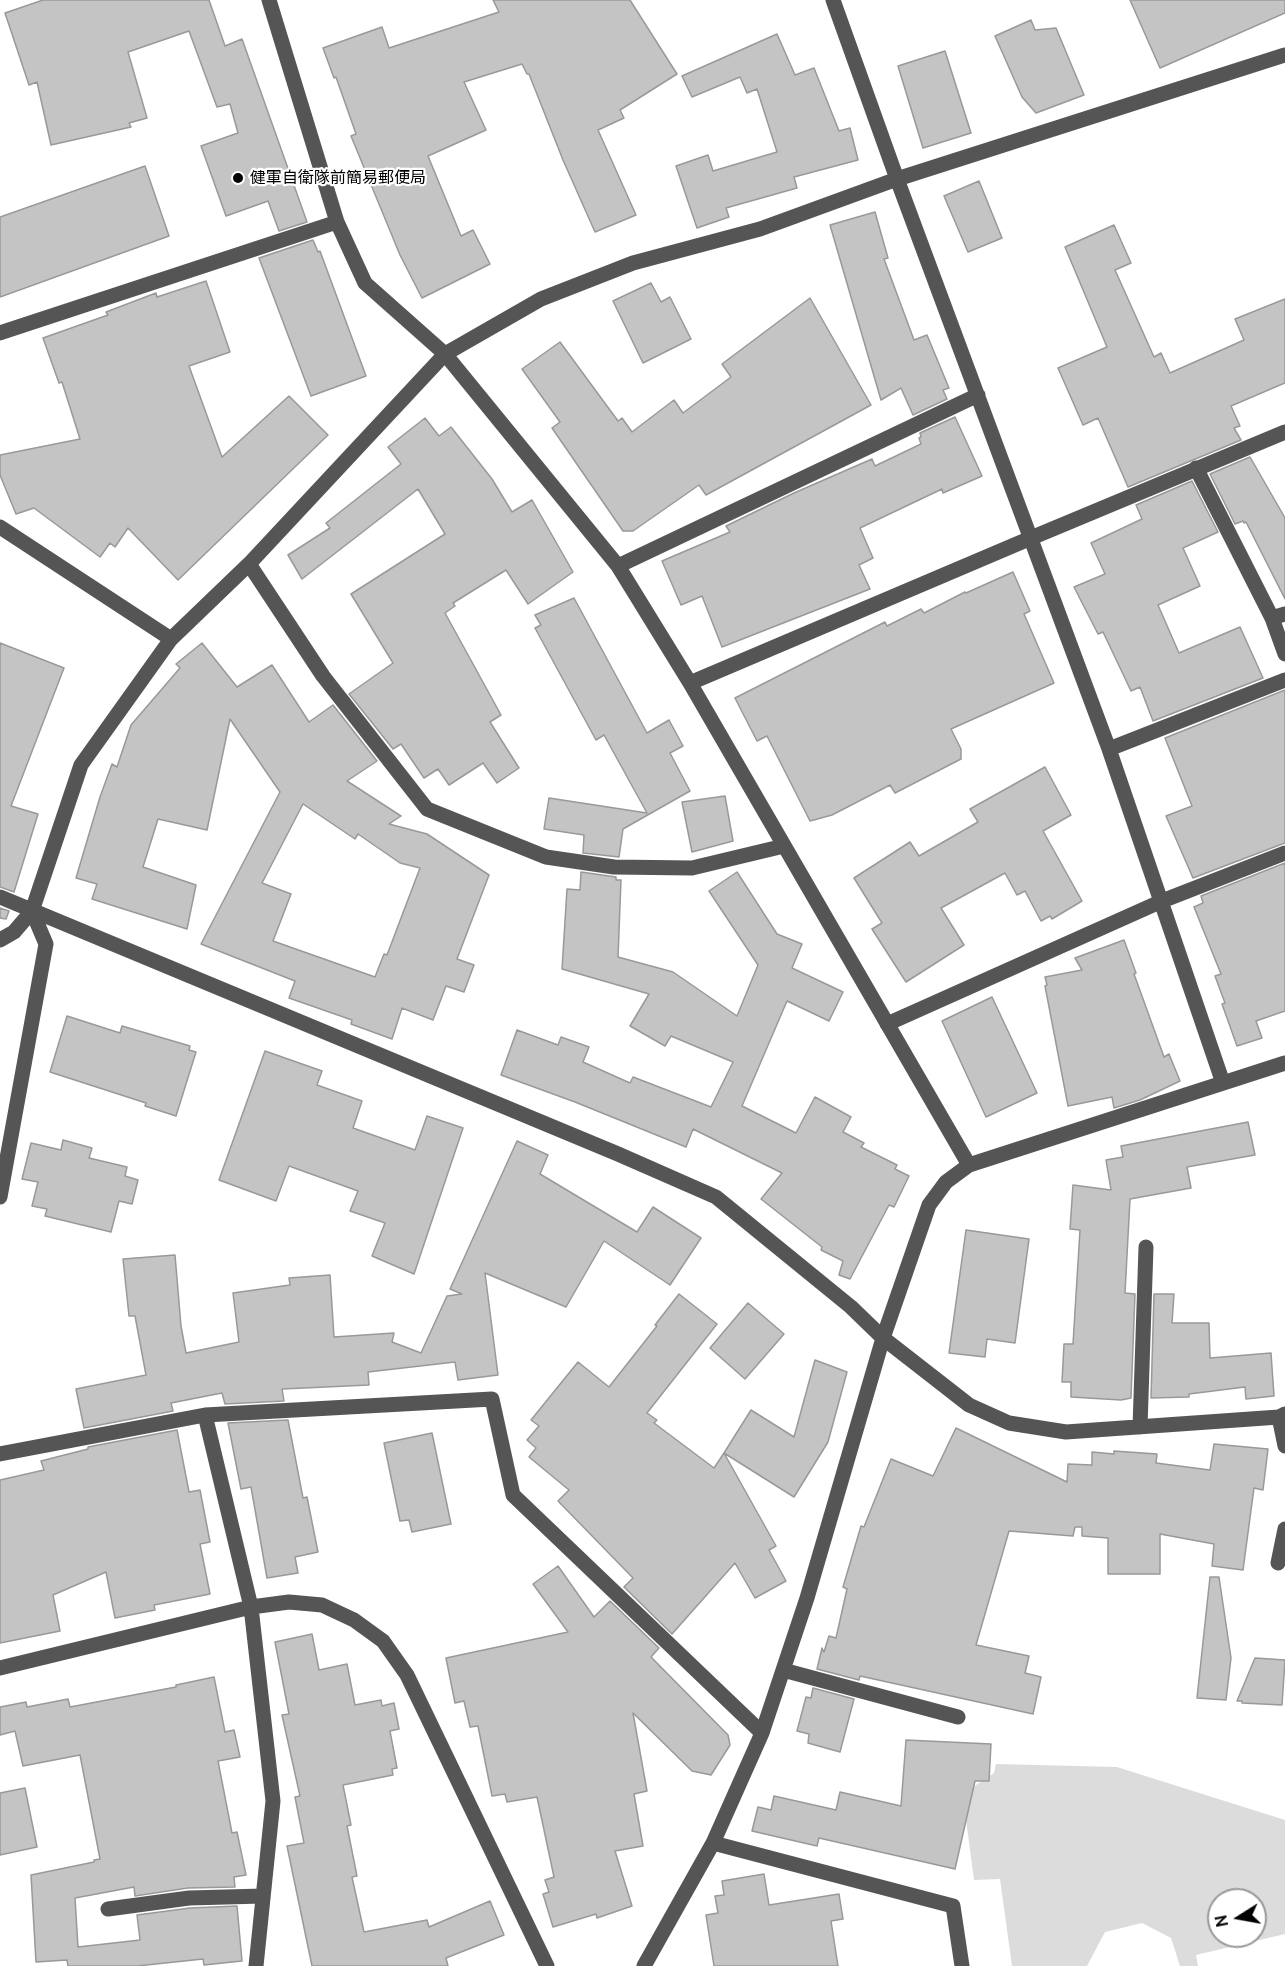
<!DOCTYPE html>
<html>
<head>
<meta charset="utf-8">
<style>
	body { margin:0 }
	#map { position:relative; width:1285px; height:1966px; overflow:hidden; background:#fff; font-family:Ubuntu,sans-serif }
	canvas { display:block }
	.north { position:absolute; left:1207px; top:1888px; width:60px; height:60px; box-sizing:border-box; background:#fff; border:2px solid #999; border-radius:50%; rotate:259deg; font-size:16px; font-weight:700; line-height:24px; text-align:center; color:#000 }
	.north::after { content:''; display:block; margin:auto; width:21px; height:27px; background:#000; clip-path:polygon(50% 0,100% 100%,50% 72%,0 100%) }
</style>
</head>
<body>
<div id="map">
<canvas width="1285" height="1966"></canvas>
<div class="north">N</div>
</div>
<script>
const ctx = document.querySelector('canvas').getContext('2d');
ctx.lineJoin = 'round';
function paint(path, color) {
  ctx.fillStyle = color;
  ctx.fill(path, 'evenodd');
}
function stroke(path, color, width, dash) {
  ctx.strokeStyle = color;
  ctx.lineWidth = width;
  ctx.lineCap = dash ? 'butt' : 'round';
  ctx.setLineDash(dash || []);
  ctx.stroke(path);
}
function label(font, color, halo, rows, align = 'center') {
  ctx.font = font + ' Ubuntu,"Noto Sans JP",sans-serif';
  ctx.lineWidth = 4.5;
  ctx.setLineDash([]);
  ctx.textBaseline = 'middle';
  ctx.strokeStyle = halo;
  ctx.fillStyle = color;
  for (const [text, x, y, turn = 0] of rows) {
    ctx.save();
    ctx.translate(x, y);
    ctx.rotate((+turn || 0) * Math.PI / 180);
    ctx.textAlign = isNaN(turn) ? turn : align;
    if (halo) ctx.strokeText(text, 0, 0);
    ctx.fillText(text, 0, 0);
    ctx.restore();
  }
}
paint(new Path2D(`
	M996 1764 1117 1767 1285 1820V1934L1196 1955 1198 1966H1180L1171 1938 1142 1923 1105 1932 1087 1966H1012L1000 1879 974 1880 963 1797 970 1789 994 1773ZM1219 1900H1255V1936H1219Z`), '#dcdcdc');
const building = new Path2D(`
	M43 0H209L225 46 242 39 307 222 279 231 268 201 226 216 201 146 238 133 230 104 217 107 189 31 128 52 147 118 129 123 131 127 51 145 37 82 29 85 5 13Z
	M493 0H630L677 74 620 110 624 118 598 130 636 215 595 232 563 160 529 74H527L522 64 464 82 486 130 428 156 461 236 473 230 490 264 422 298 400 255 351 136 356 134 336 77 334 78 323 48 382 27 389 48 499 12Z
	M1130 0H1285V13L1160 68Z
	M1031 20 1035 30 1056 28 1084 95 1036 113 1022 97 995 36Z
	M777 34 795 75 814 68 839 131 850 128 858 160 794 177 797 188 726 208 729 217 697 228 676 166 708 155 713 171 777 152 757 89 747 93 740 77 692 97 682 76Z
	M945 51 971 133 923 148 898 66Z
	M145 166 169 236 0 297V217Z
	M979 181 1002 238 968 252 944 196Z
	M875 212 888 258 884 259 914 340 927 335 949 388 943 390 947 399 913 415 901 388 881 400 830 225Z
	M1114 225 1131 263 1115 270 1154 357 1161 353 1170 373 1244 340 1235 319 1285 299V383L1231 406 1240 426 1234 428 1241 440 1128 487 1098 418 1083 425 1058 368 1107 347 1065 247Z
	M313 240 318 252 320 251 366 376 311 396 259 258Z
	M206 281 230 352 189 366 222 457 289 396 328 435 178 580 128 528 115 547 110 543 100 557 34 508 16 514 0 475V455L80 439 62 382 59 383 43 338 108 315 106 312 156 293 157 297Z
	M651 283 661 302 670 297 691 339 643 363 613 301Z
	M810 298 871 405 706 495 699 485 633 531H623L552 428 560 422 522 369 560 342 618 421 622 418 632 432 674 400 683 413 731 377 722 364Z
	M955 417 982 476 943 493 942 489 860 528 873 558 859 565 870 589 722 647 702 596 681 605 662 561 730 532 726 526 794 493 872 459 875 466 921 444 919 438 921 437 920 433Z
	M425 418 439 436 451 427 492 479 512 512 532 500 573 572 528 604 506 570 453 603 455 606 445 613 501 715 490 722 519 768 497 783 483 763 449 785 438 769 424 778 401 744 393 749 349 694 393 663 351 594 445 534 418 489 302 579 288 555 330 528 326 523 401 464 388 447Z
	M1250 457 1285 518V599L1246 522 1244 523 1243 521 1235 524 1210 474Z
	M1192 481 1218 532 1183 548 1200 586 1158 605 1179 653 1240 627 1263 678 1153 721 1140 687 1131 691 1103 632 1098 634 1074 587 1105 574 1091 543 1142 519 1136 505Z
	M1013 572 1030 611 1024 614 1054 683 951 729 961 749V759L895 793 890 785 832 815 810 821 767 736 757 741 735 698 885 622 887 626 921 609 924 613 965 592 966 593Z
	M574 598 647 733 669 720 683 746 670 753 690 791 623 829 619 857 583 853 584 835 544 829 549 798 647 813 604 735 596 740 535 628 541 625 535 615Z
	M0 643 64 668 11 806 38 814 14 892 0 887Z
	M202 643 237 687 272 665 309 722 333 705 377 761 347 781 401 816 389 824 427 834 489 875 457 959 474 965 464 992 446 986 433 1020 402 1008 392 1039 351 1024 352 1020 289 998 295 981 201 944 280 792 230 719 207 830 158 819 143 867 196 885 187 929 92 899 97 884 76 878 100 797 112 764 117 767 131 725 180 668 176 664ZM303 804 355 839 358 834 400 863 420 868 387 955 384 954 375 977 273 941 291 894 262 883Z
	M1285 690V843L1193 878 1166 816 1192 806 1165 738Z
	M1045 767 1071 815 1043 831 1082 901 1052 919 1050 916 1041 921 1025 891 1017 895 1005 873 941 908 964 945 906 982 872 929 882 923 854 878 910 842 919 856 978 822 970 809Z
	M725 796 733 841 692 852 682 802Z
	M1285 863V1011L1256 1021 1262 1038 1237 1046 1222 1004 1225 1003 1215 976 1221 974 1194 907 1203 903 1201 896Z
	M581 872 616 877V880H621L618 957 673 972 737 1016 758 965 709 891 737 872 777 934 802 944 792 968 843 992 829 1021 787 1001 742 1106 796 1133 815 1097 851 1117 843 1132 864 1143 861 1147 897 1165 895 1169 909 1176 894 1207 889 1205 850 1279 839 1275 843 1261 821 1250 822 1247 761 1199 782 1173 693 1129 686 1147 575 1102 501 1075 517 1030 558 1045 561 1037 589 1047 583 1062 630 1083 633 1077 711 1107 733 1062 671 1036 665 1046 630 1026 649 994 562 969 567 889 580 890Z
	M0 908 9 911 6 919 0 918Z
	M1124 940 1136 973 1134 974 1164 1057 1169 1054 1180 1081 1140 1100 1114 1108 1112 1097 1068 1106 1045 986 1047 985 1045 977 1082 970 1075 958Z
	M992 997 1037 1093 986 1117 942 1021Z
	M67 1016 120 1033 122 1026 190 1046 189 1050 196 1052 176 1116 145 1106 146 1103 50 1072Z
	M265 1051 322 1071 317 1085 362 1101 353 1128 415 1150 427 1116 463 1128 414 1274 372 1256 385 1223 350 1211 358 1191 289 1166 276 1201 219 1180Z
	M1248 1122 1255 1155 1187 1167 1191 1188 1130 1199 1125 1293 1135 1294 1131 1398 1121 1400 1071 1397V1382H1062L1064 1344H1073L1080 1230 1070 1229 1073 1185 1111 1190 1106 1160 1123 1157 1121 1146Z
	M63 1140 92 1148 89 1158 127 1167 125 1176 138 1180 132 1204 119 1201 111 1232 45 1216 47 1209 32 1206 38 1182 22 1179 31 1143 61 1150Z
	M517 1141 548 1155 540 1174 637 1232 653 1207 701 1238 670 1285 604 1241 566 1307 485 1273 498 1375 458 1380 455 1362 368 1372 369 1385 282 1389 284 1401 225 1404 222 1393 171 1403 173 1411 84 1428 76 1389 146 1375 135 1316H129L123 1259 175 1255 181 1326 186 1353 239 1342 233 1293 290 1285 289 1278 330 1275 334 1337 394 1333 392 1342 421 1353 447 1296 462 1294 450 1289Z
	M966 1230 1029 1239 1015 1343 987 1339 985 1357 949 1353Z
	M679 1294 717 1324 647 1413 657 1420 654 1423 714 1468 724 1453 776 1546 769 1550 786 1581 755 1598 735 1563 672 1634 624 1587 633 1578 558 1501 569 1490 529 1457 536 1448 527 1440 539 1426 531 1420 578 1362 609 1387 657 1326 655 1325Z
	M1154 1294H1174L1172 1323H1209L1210 1358 1271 1353 1274 1396 1246 1399 1245 1387 1189 1394V1397L1151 1398Z
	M748 1303 784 1334 745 1379 710 1348Z
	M815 1360 847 1372 828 1442 794 1497 724 1453 751 1410 794 1437Z
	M288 1420 303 1498 307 1497 318 1552 295 1557 298 1573 267 1578 251 1487 241 1489 228 1423Z
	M956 1428 1067 1482 1068 1464 1092 1465V1452L1114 1454V1451L1157 1454 1156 1463 1210 1470 1214 1444 1268 1449 1263 1490 1254 1488 1243 1570 1212 1566 1214 1544 1160 1534V1574H1108V1538L1082 1536V1527H1075L1073 1536 1009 1531 976 1645 1029 1656 1025 1673 1041 1677 1033 1714 860 1676 859 1680 817 1669 822 1648 824 1652 829 1636 836 1638 847 1589 843 1587 861 1526 864 1527 891 1459 933 1476Z
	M177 1430 189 1492 200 1490 210 1542 200 1544 210 1594 154 1605 155 1610 115 1618 106 1572 53 1595 60 1631 0 1643V1480L44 1470 41 1461 88 1449V1447Z
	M432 1433 451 1524 412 1532 409 1520 400 1521 384 1443Z
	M558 1566 594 1617 610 1601 659 1648 651 1657 728 1735 730 1745 711 1775 692 1771 633 1713 647 1791 634 1794 643 1846 615 1851 632 1906 597 1918 596 1914 553 1927 543 1894 549 1892 545 1880 554 1877 537 1797 507 1802 505 1794 492 1796 478 1726 470 1727 464 1701 455 1703 446 1658 568 1632 533 1584Z
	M1210 1577H1219L1231 1658 1226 1700 1197 1698Z
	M312 1634 319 1670 347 1664 355 1705 381 1700 382 1706 394 1703 399 1729 390 1731 397 1768 392 1769 393 1775 343 1785 351 1825 347 1826 357 1876 352 1877 364 1932 427 1920 429 1927 490 1901 504 1935 446 1958 448 1966H312L287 1846 304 1843 295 1797 300 1796 282 1715 289 1714 275 1642Z
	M1255 1658 1285 1660 1282 1705 1242 1703V1701H1237Z
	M214 1677 225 1732 234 1730 240 1757 218 1761 232 1833 237 1832 246 1875 234 1877 235 1887 188 1888 135 1896 134 1887 75 1898 78 1947 140 1940 137 1915 190 1908 237 1906 242 1961 204 1965 203 1959 137 1966H68L67 1960 36 1962 31 1875 94 1862V1860L100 1859 80 1755 23 1766 15 1731 0 1735V1707L26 1702 27 1707 68 1699 70 1707 176 1687V1685Z
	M813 1688 854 1699 840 1752 808 1743 809 1734 797 1731 806 1697 811 1698Z
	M906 1740 991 1744 989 1781H975L955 1869 819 1838 817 1846 752 1831 758 1807 771 1810 774 1796 836 1810 840 1792 901 1806Z
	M25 1788 37 1847 0 1855V1793Z
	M764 1874 769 1905 839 1894 843 1919 831 1921 838 1966H714L706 1915 718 1913 715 1896 724 1895 722 1881Z`);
paint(building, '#c4c4c4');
stroke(building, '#999', 1.5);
stroke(new Path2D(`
	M269 0 337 222 365 283 445 354 618 566 690 683 969 1165
	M833 0 897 179 1109 749 1223 1083
	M0 333 337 222
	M1196 468 1272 618 1285 614
	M0 527 171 639
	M249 564 323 676 427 809 546 857 614 867 692 868 784 846
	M618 566 978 395
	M1272 618 1285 654
	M690 683 1031 538 1285 432
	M1109 749 1285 680
	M0 897 618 1154 716 1197 851 1307 883 1338 969 1405 1009 1423 1066 1432 1279 1417 1285 1414
	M0 940 14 932 32 911 81 765 171 639 249 564 445 354 541 299 633 263 760 229 897 179 1285 55
	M887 1024 1162 901 1285 853
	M0 1197 46 944 32 911
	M205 1415 251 1607 273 1801 256 1966
	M1279 1417 1285 1446
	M1140 1427 1146 1247
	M0 1454 205 1415 492 1399 513 1495 762 1733
	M1278 1563 1285 1529
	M0 1668 251 1607 289 1602 322 1605 354 1620 383 1641 407 1675 547 1966
	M783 1670 958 1717
	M713 1843 953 1906 962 1966
	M108 1909 189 1898 263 1896
	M644 1966 713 1843 762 1733 807 1598 883 1338 929 1205 946 1182 969 1165 1285 1063`), '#555', 15);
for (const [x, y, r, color] of [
	[238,178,6,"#000"]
]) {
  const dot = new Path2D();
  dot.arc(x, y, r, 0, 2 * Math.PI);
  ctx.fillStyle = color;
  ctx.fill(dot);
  stroke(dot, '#fff', 2);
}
label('16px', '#000', '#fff', [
	["健軍自衛隊前簡易郵便局",250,178]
], 'left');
</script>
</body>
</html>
